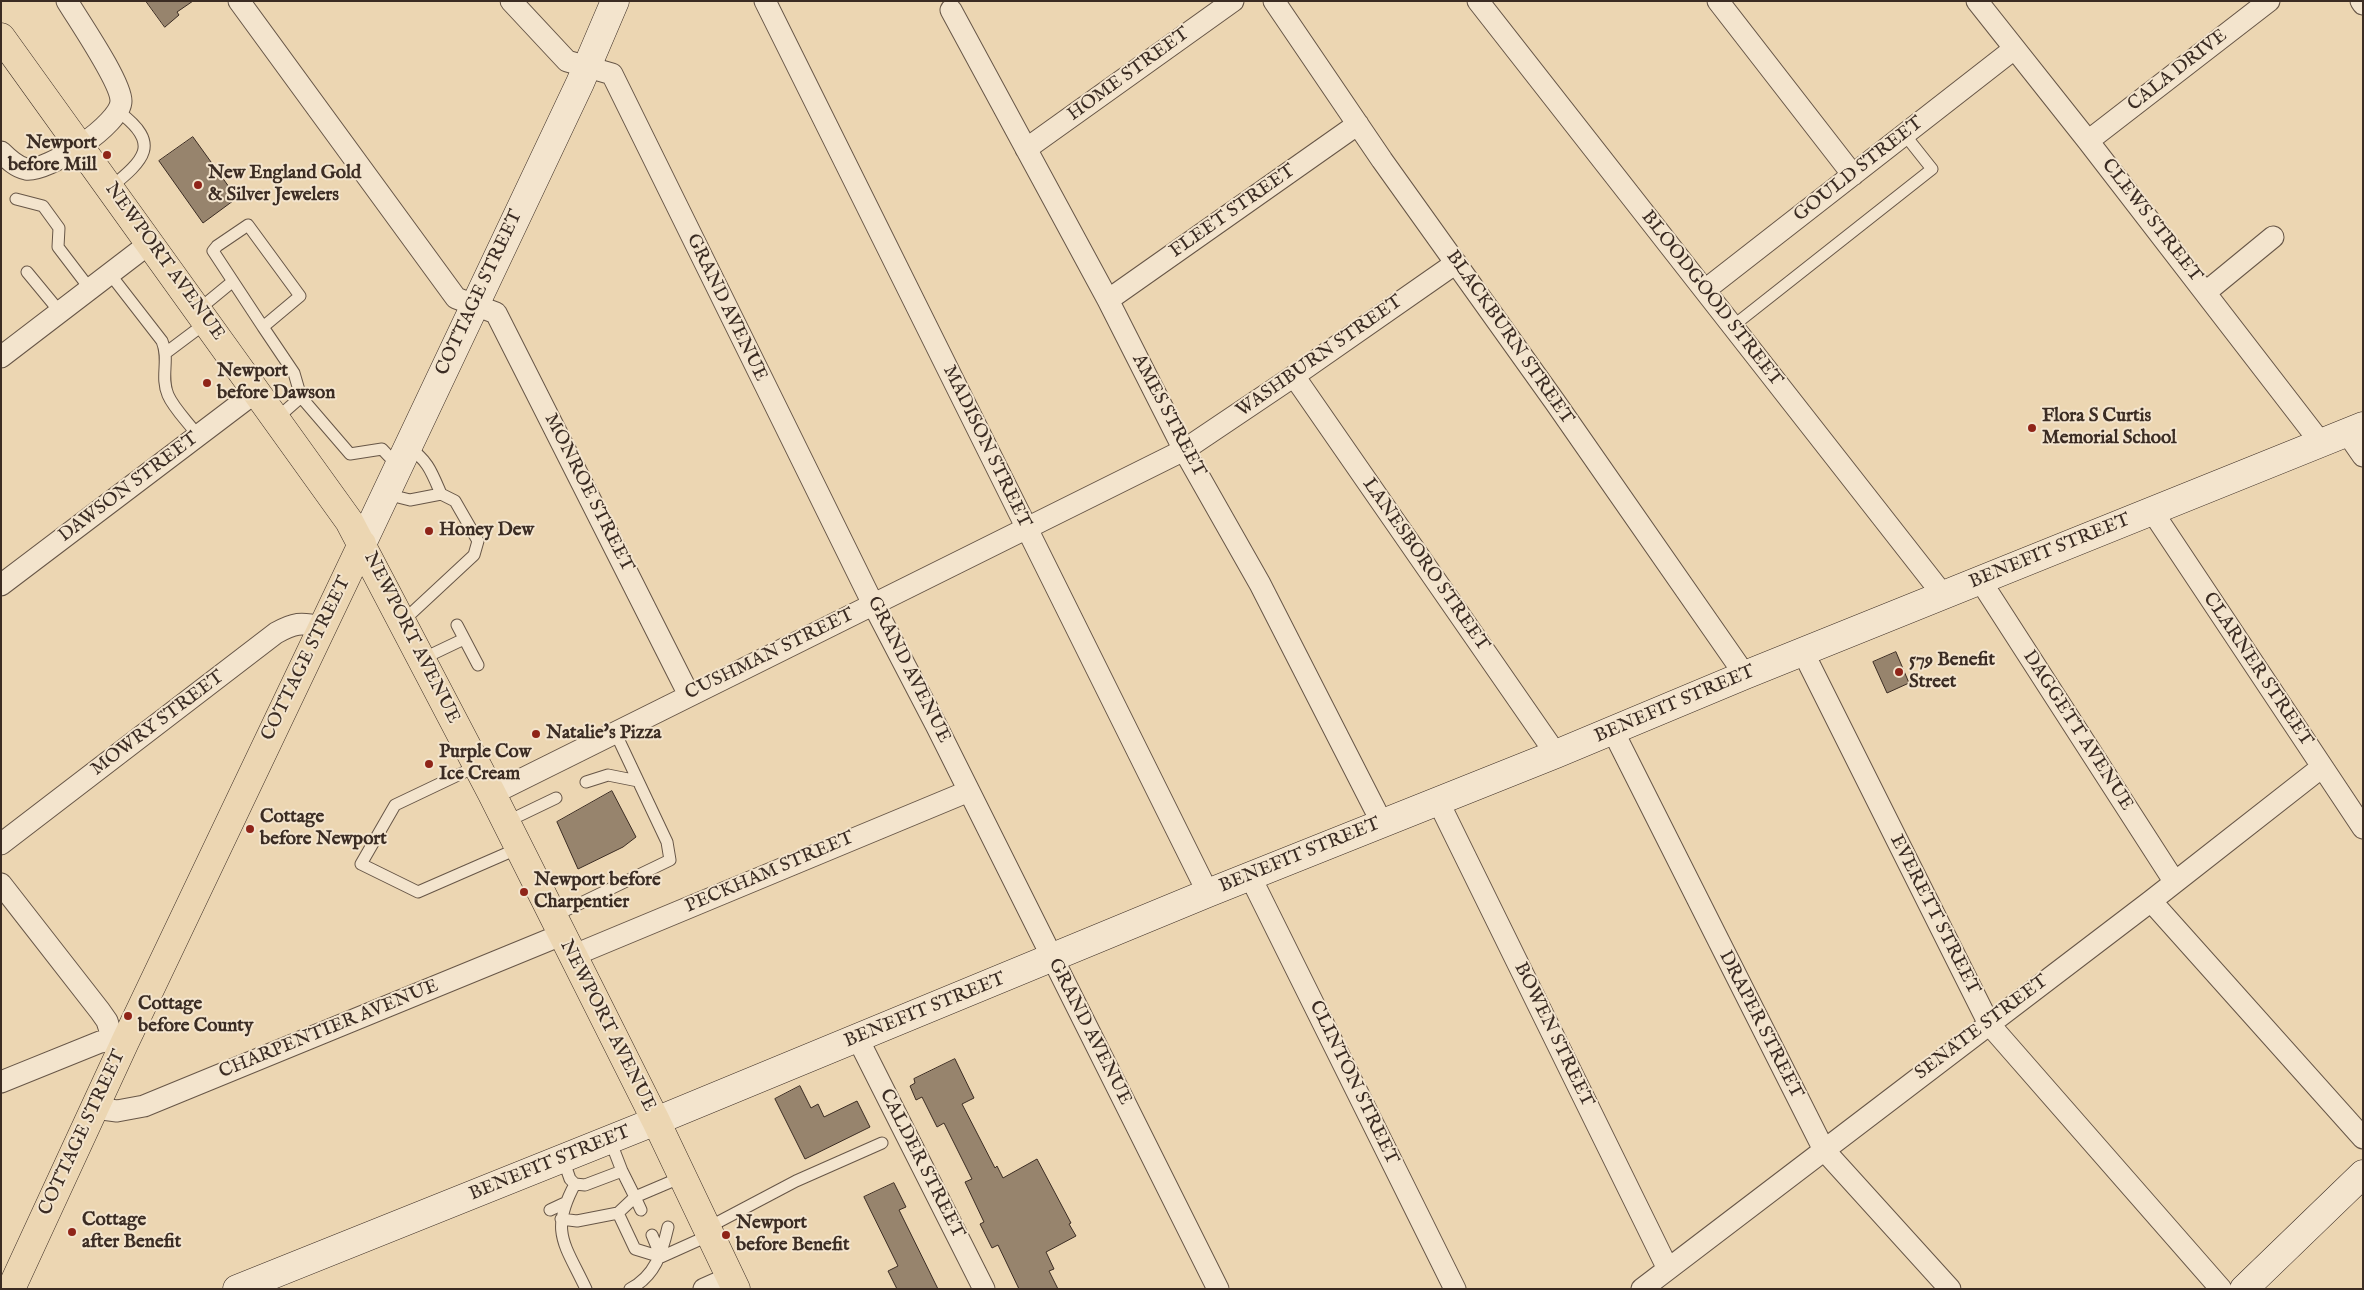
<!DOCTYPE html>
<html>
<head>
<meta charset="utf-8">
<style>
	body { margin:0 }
	#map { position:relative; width:2364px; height:1290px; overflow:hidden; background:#ecd6b2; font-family:"IM FELL English",serif }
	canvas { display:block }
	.frame { position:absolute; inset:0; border:2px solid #3b2c23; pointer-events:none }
</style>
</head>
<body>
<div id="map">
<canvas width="2364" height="1290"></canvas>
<div class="frame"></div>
</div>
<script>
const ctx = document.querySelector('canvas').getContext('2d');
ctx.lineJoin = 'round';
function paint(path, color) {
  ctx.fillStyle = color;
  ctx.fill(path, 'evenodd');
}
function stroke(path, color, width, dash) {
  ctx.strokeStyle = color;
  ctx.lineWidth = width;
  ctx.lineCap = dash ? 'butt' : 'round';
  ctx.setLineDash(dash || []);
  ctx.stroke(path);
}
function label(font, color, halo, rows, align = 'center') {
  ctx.font = font + ' "IM FELL English",serif';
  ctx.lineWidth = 4;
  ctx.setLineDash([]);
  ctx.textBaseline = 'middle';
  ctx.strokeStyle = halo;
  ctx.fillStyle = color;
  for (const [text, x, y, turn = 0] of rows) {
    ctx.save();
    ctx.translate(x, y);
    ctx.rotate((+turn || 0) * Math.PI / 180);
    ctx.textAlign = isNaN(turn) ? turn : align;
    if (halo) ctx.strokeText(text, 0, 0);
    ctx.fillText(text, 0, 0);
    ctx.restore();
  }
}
const building = new Path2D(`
	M146 1H193L177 12 179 15 165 27Z
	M193 137 237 198 203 223 159 161Z
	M1896 652 1909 683 1887 693 1873 662Z
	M612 791 636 837 623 847 578 869 557 822Z
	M955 1059 974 1098 962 1104 995 1168 997 1166 1003 1178 1037 1159 1071 1223 1069 1224 1076 1236 1046 1252 1054 1269 1049 1271 1058 1289H1019L998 1245 992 1248 980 1224 984 1222 965 1182 972 1179 944 1123 937 1127 922 1097 916 1100 910 1086 915 1083 914 1079Z
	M800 1086 811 1108 818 1104 824 1117 857 1101 870 1127 805 1159 775 1099Z
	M894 1183 906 1207 899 1210 938 1289H897L888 1271 898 1266 864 1197Z`);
paint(building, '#97846d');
stroke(building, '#3b2c23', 1);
const lane = new Path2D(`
	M110 188C144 160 162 144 119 112
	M16 199 43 206 59 228 58 247 90 289
	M27 272 60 312
	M110 274 162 341C170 360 160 376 168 395 174 409 189 423 198 436
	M198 310 232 282
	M1733 326 1932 169 1905 135
	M263 327 213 251 217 246 248 225 300 296 263 327 294 373 301 397 350 454 382 449 398 466
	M167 352 207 322
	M276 419 301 397
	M408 447C428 460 432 473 441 494
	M386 494 410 500 441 494 455 501 478 541 474 555 403 621
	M457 625 478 665
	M422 659 464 639
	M477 766 395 805 361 864 418 892 519 848
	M586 782 608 775 638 781
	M506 822 556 798
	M552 917 670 860 667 842 615 732
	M610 1140 622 1171
	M563 1159 570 1179 575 1184 585 1185 622 1171 635 1197 682 1177
	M575 1184C549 1232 565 1244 586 1289
	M550 1210 565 1203
	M641 1210 635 1197 618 1213 635 1249 661 1257
	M561 1219 577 1221 618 1213
	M707 1228 796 1181 882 1143
	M652 1235 661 1257 710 1235
	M630 1289C655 1276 662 1253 668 1227`);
const street = new Path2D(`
	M239 1 456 298 496 313 689 695
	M511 1 567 61 612 74 873 604 937 727 1218 1289
	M765 1 1208 893
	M1274 1 1382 160 1555 402 1745 675
	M1478 1 1944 596
	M1718 1 1853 175
	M1977 1 2088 141 2321 443
	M2361 1 2363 4
	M951 10 1108 300 1184 450 1260 584 1382 823
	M2088 141 2269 1
	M1026 149 1233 1
	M1 152C8 159 16 167 26 169 48 172 121 124 121 101 121 82 79 21 67 1
	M1705 290 2014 49
	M2206 292 2273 237
	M1108 300 1358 124
	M1 357 150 243
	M1294 376 1556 754
	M2347 433 2363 456
	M2152 511 2363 828
	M1980 580 2174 881
	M1 585 257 391
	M1803 652 1989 1024 2221 1289
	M1613 731 1824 1150 1950 1289
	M492 794 1184 450 1294 376 1456 263
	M1438 801 1668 1269
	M1 844 276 633C294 623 301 622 321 627
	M1250 876 1455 1289
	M1 884 100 1011 107 1021 113 1040
	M2151 901 2363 1138
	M572 956 969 791
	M858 1039 984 1289
	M1 1082 100 1042 113 1040 125 1042
	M95 1108 117 1111 144 1106 561 935
	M704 1289 731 1277
	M1642 1289 2151 901 2322 767`);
const secondary = new Path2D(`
	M362 544 580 83 615 1
	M237 1289 656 1121 1208 893 1556 754 1745 675 2363 426
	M2244 1289 2363 1174`);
const primary = new Path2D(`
	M1 37 349 521 492 794 656 1121 736 1289
	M11 1289 125 1042 362 544`);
stroke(lane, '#675647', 13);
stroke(street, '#675647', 23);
stroke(secondary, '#3b2c23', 29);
stroke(primary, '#3b2c23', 29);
stroke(lane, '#f3e4cd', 11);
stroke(street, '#f3e4cd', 21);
stroke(secondary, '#f3e4cd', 28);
stroke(primary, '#ecd6b2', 28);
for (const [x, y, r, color] of [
	[107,155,5,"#8f2418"],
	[198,185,5,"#8f2418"],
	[207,383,5,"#8f2418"],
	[2032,428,5,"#8f2418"],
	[429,531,5,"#8f2418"],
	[1899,672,5,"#8f2418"],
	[536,734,5,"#8f2418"],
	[429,764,5,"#8f2418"],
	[250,829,5,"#8f2418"],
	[524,892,5,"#8f2418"],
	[128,1016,5,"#8f2418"],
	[72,1232,5,"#8f2418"],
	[726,1235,5,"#8f2418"]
]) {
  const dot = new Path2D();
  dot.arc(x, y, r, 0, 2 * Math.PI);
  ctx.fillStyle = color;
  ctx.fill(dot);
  stroke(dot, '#f3e4cd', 2);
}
label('19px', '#3b2c23', '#f3e4cd', [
	["CALA DRIVE",2178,71,-38],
	["HOME STREET",1129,75,-36],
	["GOULD STREET",1859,170,-38],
	["FLEET STREET",1233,212,-35],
	["CLEWS STREET",2151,221,52],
	["NEWPORT AVENUE",164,262,54],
	["COTTAGE STREET",480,293,-65],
	["BLOODGOOD STREET",1711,299,52],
	["GRAND AVENUE",726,308,64],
	["BLACKBURN STREET",1509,338,55],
	["WASHBURN STREET",1320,357,-35],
	["AMES STREET",1168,416,62],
	["MADISON STREET",986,447,64],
	["DAWSON STREET",129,488,-37],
	["MONROE STREET",588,493,63],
	["BENEFIT STREET",2050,552,-22],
	["LANESBORO STREET",1425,565,55],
	["NEWPORT AVENUE",411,638,63],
	["CUSHMAN STREET",770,655,-26],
	["COTTAGE STREET",307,659,-64],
	["GRAND AVENUE",908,670,63],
	["CLARNER STREET",2257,670,56],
	["BENEFIT STREET",1675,705,-23],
	["MOWRY STREET",158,724,-37],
	["DAGGETT AVENUE",2077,731,57],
	["BENEFIT STREET",1300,856,-22],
	["PECKHAM STREET",770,873,-23],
	["EVERETT STREET",1934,915,63],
	["BENEFIT STREET",925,1011,-22],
	["DRAPER STREET",1760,1025,63],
	["NEWPORT AVENUE",607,1026,63],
	["SENATE STREET",1982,1028,-37],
	["CHARPENTIER AVENUE",329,1030,-22],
	["GRAND AVENUE",1089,1032,63],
	["BOWEN STREET",1553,1035,64],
	["CLINTON STREET",1353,1083,64],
	["COTTAGE STREET",83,1133,-65],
	["BENEFIT STREET",550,1164,-22],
	["CALDER STREET",921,1164,63]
]);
label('bold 19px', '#3b2c23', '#f3e4cd', [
	["Newport",97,144,"right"],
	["before Mill",97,166,"right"],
	["New England Gold",208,174],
	["& Silver Jewelers",208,196],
	["Newport",217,372],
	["before Dawson",217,394],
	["Flora S Curtis",2042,417],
	["Memorial School",2042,439],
	["Honey Dew",439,531],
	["579 Benefit",1909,661],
	["Street",1909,683],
	["Natalie's Pizza",546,734],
	["Purple Cow",439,753],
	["Ice Cream",439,775],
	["Cottage",260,818],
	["before Newport",260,840],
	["Newport before",534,881],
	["Charpentier",534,903],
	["Cottage",138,1005],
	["before County",138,1027],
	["Cottage",82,1221],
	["after Benefit",82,1243],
	["Newport",736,1224],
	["before Benefit",736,1246]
], 'left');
</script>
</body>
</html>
